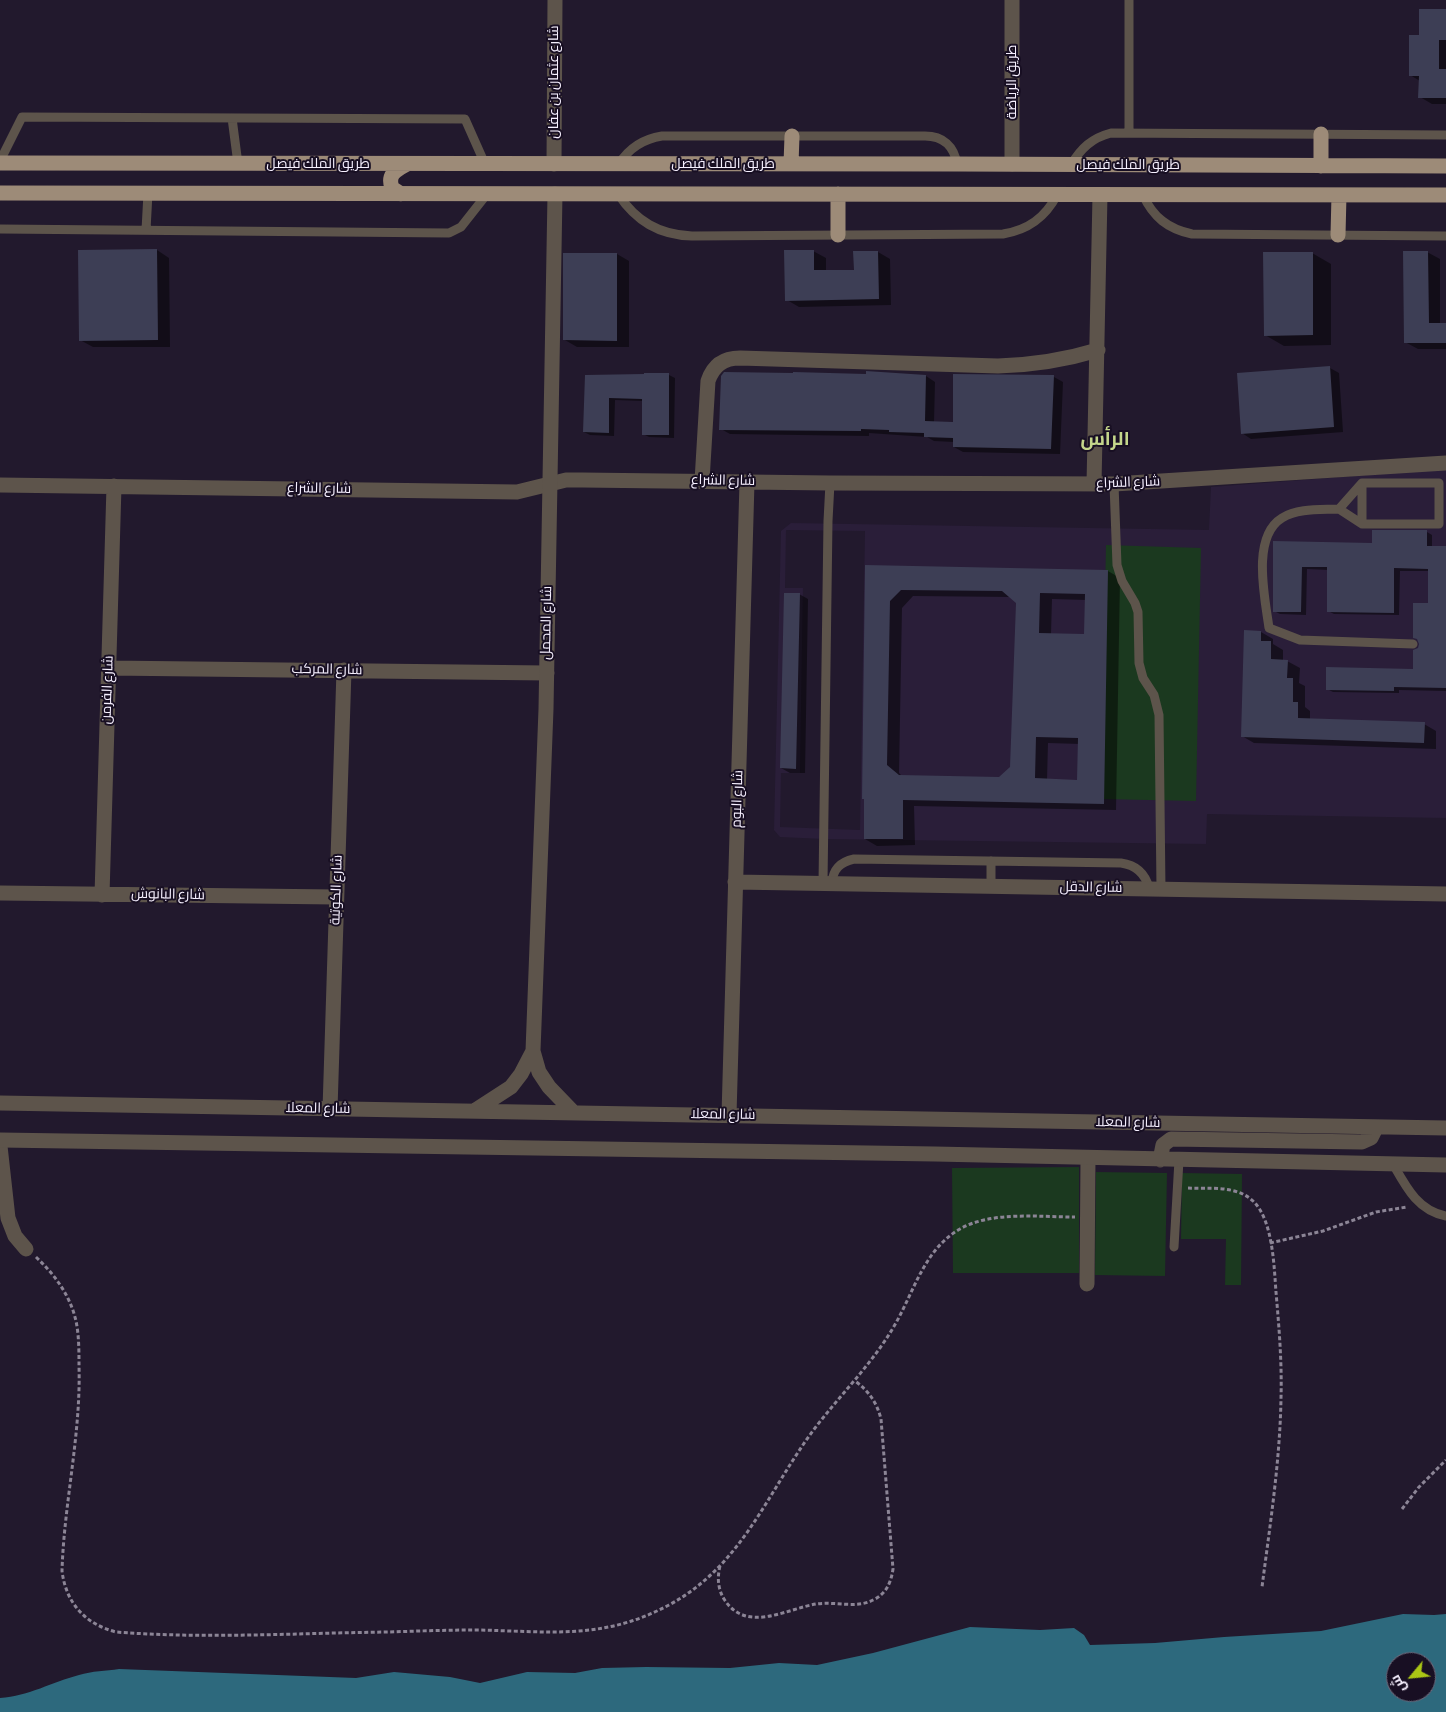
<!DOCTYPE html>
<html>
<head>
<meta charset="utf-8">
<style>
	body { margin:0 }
	#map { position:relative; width:1446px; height:1712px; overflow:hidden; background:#22192d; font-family:"Sofia Sans Condensed",Cairo,sans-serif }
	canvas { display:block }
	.north { position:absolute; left:1386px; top:1652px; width:50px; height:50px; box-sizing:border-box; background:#180f23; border:1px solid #71697b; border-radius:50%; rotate:242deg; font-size:14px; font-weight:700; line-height:20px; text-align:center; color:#f6f0ff }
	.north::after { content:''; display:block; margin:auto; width:18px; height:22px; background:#abc615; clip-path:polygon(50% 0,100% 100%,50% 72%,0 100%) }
</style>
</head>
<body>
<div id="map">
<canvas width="1446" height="1712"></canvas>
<div class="north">ش</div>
</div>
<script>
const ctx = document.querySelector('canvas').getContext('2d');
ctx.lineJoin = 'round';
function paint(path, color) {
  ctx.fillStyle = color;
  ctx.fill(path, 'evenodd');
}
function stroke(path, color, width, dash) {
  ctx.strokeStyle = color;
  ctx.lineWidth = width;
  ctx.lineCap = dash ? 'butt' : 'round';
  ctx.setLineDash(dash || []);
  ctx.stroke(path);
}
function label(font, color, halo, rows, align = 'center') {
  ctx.font = font + ' "Sofia Sans Condensed",Cairo,sans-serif';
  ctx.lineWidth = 4;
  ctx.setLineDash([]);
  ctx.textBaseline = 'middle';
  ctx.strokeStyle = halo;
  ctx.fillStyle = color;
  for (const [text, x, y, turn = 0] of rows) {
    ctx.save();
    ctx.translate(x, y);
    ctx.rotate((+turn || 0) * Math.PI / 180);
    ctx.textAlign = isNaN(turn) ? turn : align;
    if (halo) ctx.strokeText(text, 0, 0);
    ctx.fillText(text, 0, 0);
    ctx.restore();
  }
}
paint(new Path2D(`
	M1446 469V818L1207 814 1206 844 824 839 780 837 774 830 781 531 791 523 1209 530 1211 487ZM786 530 865 531 860 830 780 827 781 773H800L803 588H785Z`), '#2a1e39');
paint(new Path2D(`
	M1106 545 1201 548 1196 801 1101 799Z
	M1079 1167V1273H953L952 1168Z
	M1096 1172 1167 1173 1165 1276 1095 1275Z
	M1182 1173 1242 1174 1241 1285H1225L1226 1239H1181Z`), '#1b391f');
paint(new Path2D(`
	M1403 1614 1434 1615 1446 1614V1712H0V1698C29 1696 52 1682 79 1675 92 1671 106 1671 119 1669L356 1678 394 1672 450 1677 480 1683 527 1672 575 1673 602 1668 646 1667 730 1668 779 1663 817 1665 873 1653 970 1627 1040 1630 1074 1628 1084 1635 1090 1645 1155 1643 1224 1637 1321 1631ZM1396 1662H1426V1692H1396Z`), '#2d697d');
paint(new Path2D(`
	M1446 11V104H1432L1420 97V81L1410 75 1420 36Z
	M157 250 169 258 170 347H93L80 340Z
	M813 251 826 258V271H855L878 252 890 259 891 305 799 307 787 300Z
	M1427 252 1440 259V324H1446V349H1418L1405 342Z
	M1312 253 1331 264V345L1284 346 1265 335Z
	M617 254 629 261V347H577L565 340Z
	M1330 368 1339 373 1343 432 1251 439 1242 433Z
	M669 375 675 378 674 438 649 437 643 434 644 401 615 400 614 436 590 435 584 432 586 376Z
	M926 376 935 382 934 422 954 423 1054 377 1063 382 1060 454 963 452 954 447V442L934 441 927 437 869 433V436L730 434 721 429Z
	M1427 532 1432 535V547L1446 548V691L1399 690V693L1333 692 1327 689 1414 670 1429 604 1430 571H1400L1399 615 1334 614 1328 611V570L1307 569 1306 615 1280 614 1274 611V542L1373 544Z
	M866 566 1108 571 1120 578 1116 810 914 806 915 845 877 846 865 839ZM913 596 1011 597 1017 603 1012 768 1000 779 903 777 899 773 902 608ZM1052 599 1086 600 1085 635 1051 634ZM1048 743 1080 744 1079 781 1047 780Z
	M799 594 808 599 805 773H790L781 768Z
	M1261 632 1273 639V644L1283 650V661H1287L1300 668 1299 683 1305 686V707L1310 711V720L1424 724 1436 731V749L1254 743 1242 736Z`), '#0007');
paint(new Path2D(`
	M1419 9H1446V40H1439V69H1446V98H1418L1419 76H1409V35H1419Z
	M157 249 158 340 79 341 78 250Z
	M784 250H814V270H854L853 251H878L879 299 785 301Z
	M1403 251H1428L1429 323H1446V343H1404Z
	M1263 252H1313V335L1264 336Z
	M563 253H617V341L563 340Z
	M1330 366 1334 427 1241 434 1237 373Z
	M866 371 926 375 925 421 953 422V374L1054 375 1051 449 953 447V438L924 437V433L889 432V430L861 429V431L719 430 721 376 724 372 793 373V372L866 374Z
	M644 373H669V435H642V399L609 398V433L583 432 585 375 644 374Z
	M1372 530H1427V546H1446V688L1394 687V691L1326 690V667L1413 669V650L1418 648 1419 644 1417 639 1413 638V603H1428V569L1394 568V613L1327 612V567H1302L1301 612H1273V541L1372 543Z
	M865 565 1108 570 1104 804 903 800V839H864V799H862ZM901 590 1002 591 1016 603 1010 767 999 777 899 775 887 765 890 601ZM1040 593 1085 594 1084 634 1039 633ZM1036 737 1078 738 1077 780 1035 778Z
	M784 593H800L796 769 780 768Z
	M1244 630 1261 631V641H1271V659L1288 660 1287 678H1293V702H1298V718L1425 722 1424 743 1241 737Z`), '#3d3e55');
stroke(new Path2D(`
	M1188 1188C1210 1189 1236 1185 1253 1201 1273 1220 1274 1266 1276 1292 1279 1327 1282 1362 1281 1398 1280 1461 1270 1525 1262 1587
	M1270 1243 1323 1231 1376 1212 1407 1207
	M36 1257C55 1275 70 1295 76 1321 79 1335 79 1352 79 1366 81 1435 64 1503 62 1571 66 1603 85 1624 116 1632 206 1639 298 1633 389 1632 418 1631 447 1630 476 1630 547 1631 602 1641 669 1605 744 1564 767 1492 815 1428 841 1394 871 1365 893 1328 914 1293 923 1250 960 1229 991 1211 1039 1217 1075 1217
	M1402 1509 1419 1487 1446 1460
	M720 1566C717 1578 718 1589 724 1599 746 1634 786 1609 816 1604 835 1601 856 1609 873 1600 886 1594 891 1583 893 1569L881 1419C877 1403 869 1391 855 1381`), '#8c8596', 3, [4, 2.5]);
stroke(new Path2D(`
	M1129 0V133
	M232 118 238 164
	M0 161 22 117 465 119 485 164
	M619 164C629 148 643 139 662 136H925C943 136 954 146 957 164
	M1071 165C1081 148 1092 138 1111 133L1446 135
	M618 194C636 221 659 235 692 236L1003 234C1028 230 1045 218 1057 195
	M1143 195C1153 217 1168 229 1192 234L1446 236
	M0 229 449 233 461 227 487 194
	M146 230 148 193
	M1362 483H1439V524H1362L1339 509Z
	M1362 483V524
	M1114 484 1117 565 1122 581 1135 603 1138 612 1139 663 1143 678 1154 695 1159 715 1161 889
	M1339 509C1321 510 1298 508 1282 518 1251 537 1265 598 1269 628L1300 640 1413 644
	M823 883 828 521 830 483
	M832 883C833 869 840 862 854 859L1121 863C1136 865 1145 873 1149 888
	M991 886V861
	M1393 1164C1406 1187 1418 1211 1446 1216
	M1174 1247 1179 1160`), '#5d544b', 9);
stroke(new Path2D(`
	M1012 164V0
	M702 481 708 381C713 366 723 358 740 358L998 366C1032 365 1065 360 1098 350
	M1094 484 1100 195
	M0 485 517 492 566 480H582L830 483 1114 484 1446 463
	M108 668 547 673
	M735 882 1446 894
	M0 893 336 897
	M102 895 114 486
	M330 1109 344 670
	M729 1115 747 482
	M0 1146 8 1218 15 1236 26 1249
	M1087 1284 1088 1158`), '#5d544b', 15);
stroke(new Path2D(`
	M554 164 555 0
	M555 194 546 709 533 1051 539 1072 549 1087 574 1113
	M0 1103 1446 1128
	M474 1111 511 1087 521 1074 533 1051
	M0 1140 935 1154 1446 1165
	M1160 1160 1163 1145 1171 1139 1362 1142 1371 1138 1376 1128`), '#5d544b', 15);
stroke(new Path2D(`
	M0 163 957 164 1446 166
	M791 164 792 136
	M1321 166V134
	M0 193 1446 195
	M401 194 392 188C387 174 396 170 407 164
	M838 194V235
	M1338 235 1339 195`), '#9d8b78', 15);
label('14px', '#f6f0ff', '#180f23', [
	["شارع عثمان بن عفان",554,82,-90],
	["طريق الرياضة",1012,82,-90],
	["طريق الملك فيصل",318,164],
	["طريق الملك فيصل",723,164],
	["طريق الملك فيصل",1128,165],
	["شارع الشراع",723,481,1],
	["شارع الشراع",1128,483,-2],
	["شارع الشراع",319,489,1],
	["شارع المحمل",547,623,-89],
	["شارع المركب",327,670,1],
	["شارع الفرمن",108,690,-88],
	["شارع البوم",738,799,-88],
	["شارع الدقل",1091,888,1],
	["شارع الكوتية",337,890,-88],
	["شارع البانوش",168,895,1],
	["شارع المعلا",318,1109,1],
	["شارع المعلا",723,1115,1],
	["شارع المعلا",1128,1123,1]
]);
label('bold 19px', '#c4d68b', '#180f23', [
	["الرأس",1105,440]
]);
</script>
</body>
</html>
